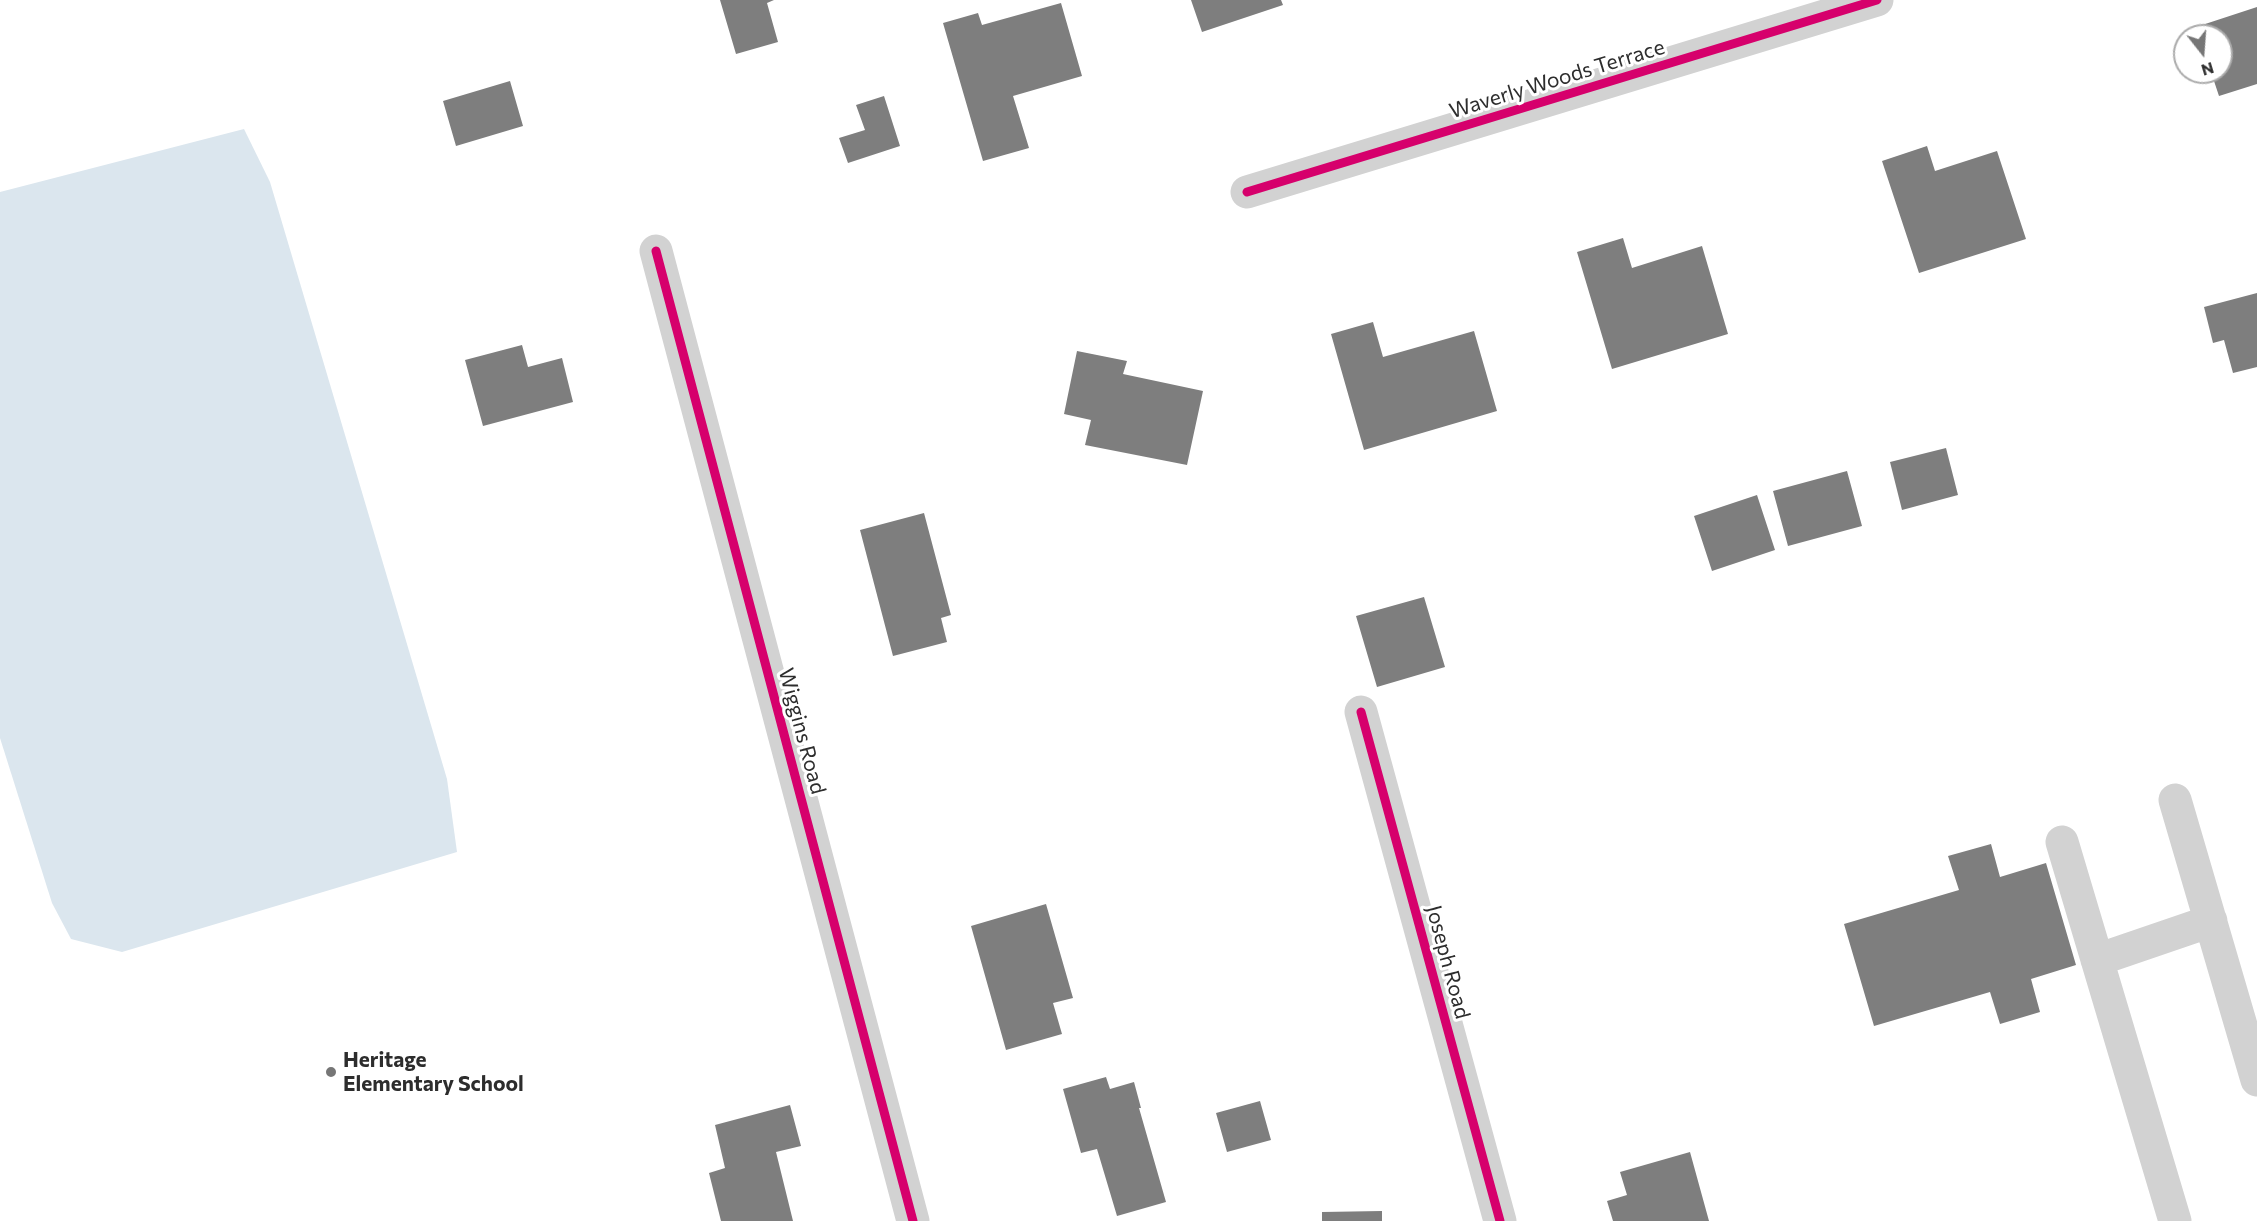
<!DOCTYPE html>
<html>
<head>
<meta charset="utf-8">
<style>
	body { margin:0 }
	#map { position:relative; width:2257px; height:1221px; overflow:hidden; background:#fff; font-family:Commissioner,sans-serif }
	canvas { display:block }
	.north { position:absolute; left:2173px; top:24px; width:60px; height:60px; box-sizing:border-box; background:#fff; border:2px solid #ababab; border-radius:50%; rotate:163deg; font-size:16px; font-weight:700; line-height:24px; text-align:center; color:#2d2d2d }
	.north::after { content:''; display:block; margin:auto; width:21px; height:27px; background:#767676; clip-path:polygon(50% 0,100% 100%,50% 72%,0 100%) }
</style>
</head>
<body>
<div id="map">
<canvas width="2257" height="1221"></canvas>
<div class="north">N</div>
</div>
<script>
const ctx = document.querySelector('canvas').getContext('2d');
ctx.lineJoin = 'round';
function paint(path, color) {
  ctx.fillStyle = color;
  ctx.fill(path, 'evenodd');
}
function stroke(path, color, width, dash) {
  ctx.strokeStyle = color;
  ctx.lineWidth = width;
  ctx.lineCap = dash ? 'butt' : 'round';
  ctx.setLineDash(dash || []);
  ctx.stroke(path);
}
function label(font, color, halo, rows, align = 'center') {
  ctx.font = font + ' Commissioner,sans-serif';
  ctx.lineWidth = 6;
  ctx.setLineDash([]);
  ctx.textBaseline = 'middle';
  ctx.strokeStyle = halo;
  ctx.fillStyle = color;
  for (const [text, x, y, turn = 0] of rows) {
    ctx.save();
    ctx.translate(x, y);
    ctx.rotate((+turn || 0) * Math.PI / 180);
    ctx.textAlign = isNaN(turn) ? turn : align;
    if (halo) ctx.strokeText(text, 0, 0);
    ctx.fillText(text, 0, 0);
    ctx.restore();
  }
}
paint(new Path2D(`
	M244 129 270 182 447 779 457 852 122 952 71 939 52 903 0 738V192Z`), '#dbe6ee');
paint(new Path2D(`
	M720 0H774L767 3 778 42 736 54Z
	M1191 0H1281L1283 5 1202 32Z
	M1061 3 1082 76 1013 96 1029 148 983 161 943 23 978 13 982 25Z
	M2257 7V84L2219 96 2211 72H2221V36H2199L2196 27Z
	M510 81 523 126 456 146 443 101Z
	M884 96 900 146 848 163 839 138 865 130 856 105Z
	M1927 146 1935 171 1997 151 2026 239 1919 273 1882 161Z
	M1623 238 1632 268 1702 246 1728 334 1612 369 1577 252Z
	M2257 293V367L2233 373 2224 340 2213 343 2204 307Z
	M1373 322 1383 357 1474 331 1497 411 1364 450 1331 334Z
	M522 345 528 367 562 358 573 402 483 426 465 360Z
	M1077 351 1127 361 1123 374 1203 391 1187 465 1085 445 1091 420 1064 414Z
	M1946 448 1958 495 1902 510 1890 462Z
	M1847 471 1862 526 1788 546 1773 491Z
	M1757 495 1775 550 1712 571 1694 516Z
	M924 513 951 615 941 618 947 642 893 656 860 530Z
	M1424 597 1445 667 1377 687 1356 616Z
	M1991 844 2000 877 2046 863 2076 965 2031 979 2040 1012 2000 1024 1990 992 1874 1026 1844 924 1959 890 1948 856Z
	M1046 904 1073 998 1053 1003 1062 1034 1006 1050 971 926Z
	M1106 1077 1110 1089 1134 1082 1141 1108H1139L1166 1202 1117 1216 1097 1149 1081 1153 1063 1089Z
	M1260 1101 1271 1140 1227 1152 1216 1113Z
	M790 1105 801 1146 776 1152 793 1221H721L709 1173 725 1168 715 1125Z
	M1690 1152 1709 1221H1613L1607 1201 1627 1195 1620 1172Z
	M1382 1211V1221H1322V1212Z`), '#7e7e7e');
stroke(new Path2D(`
	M1247 192 1877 0
	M656 251 913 1221
	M1361 712 1500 1221
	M2175 800 2257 1080
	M2062 842 2175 1221
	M2097 960 2211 921`), '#d2d2d2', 33);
stroke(new Path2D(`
	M1247 192 1877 0
	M656 251 913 1221
	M1361 712 1500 1221`), '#d6006c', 9);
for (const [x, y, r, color] of [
	[331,1072,6,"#767676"]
]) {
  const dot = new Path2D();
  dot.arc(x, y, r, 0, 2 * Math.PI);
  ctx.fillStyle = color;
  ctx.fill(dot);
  stroke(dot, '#fff', 2);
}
label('21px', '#2d2d2d', '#fff', [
	["Waverly Woods Terrace",1557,79,-17],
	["Wiggins Road",802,731,75],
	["Joseph Road",1448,962,75]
]);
label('bold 21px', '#2d2d2d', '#fff', [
	["Heritage",343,1060],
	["Elementary School",343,1084]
], 'left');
</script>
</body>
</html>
